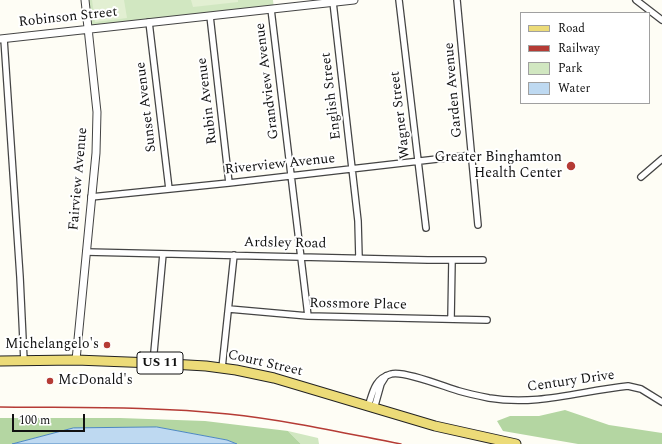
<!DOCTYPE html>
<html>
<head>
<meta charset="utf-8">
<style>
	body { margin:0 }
	#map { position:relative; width:662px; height:444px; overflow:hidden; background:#fefdf5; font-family:Spectral,serif }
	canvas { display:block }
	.legend { position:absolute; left:520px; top:12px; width:130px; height:92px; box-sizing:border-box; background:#fff; border:1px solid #a0a0a0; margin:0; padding:5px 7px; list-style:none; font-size:12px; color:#111 }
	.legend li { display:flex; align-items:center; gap:8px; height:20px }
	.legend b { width:20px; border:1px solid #a0a0a0 }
	.scale { position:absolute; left:12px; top:414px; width:73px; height:18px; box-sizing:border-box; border:2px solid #111; border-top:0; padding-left:5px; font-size:12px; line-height:14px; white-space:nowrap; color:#111; -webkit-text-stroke:3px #fff; paint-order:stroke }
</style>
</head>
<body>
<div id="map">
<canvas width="662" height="444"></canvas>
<ul class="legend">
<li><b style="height:5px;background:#ecdb78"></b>Road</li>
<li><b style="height:5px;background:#b53b35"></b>Railway</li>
<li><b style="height:11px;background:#d1e7c1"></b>Park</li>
<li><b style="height:11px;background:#bed9f1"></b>Water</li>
</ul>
<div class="scale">100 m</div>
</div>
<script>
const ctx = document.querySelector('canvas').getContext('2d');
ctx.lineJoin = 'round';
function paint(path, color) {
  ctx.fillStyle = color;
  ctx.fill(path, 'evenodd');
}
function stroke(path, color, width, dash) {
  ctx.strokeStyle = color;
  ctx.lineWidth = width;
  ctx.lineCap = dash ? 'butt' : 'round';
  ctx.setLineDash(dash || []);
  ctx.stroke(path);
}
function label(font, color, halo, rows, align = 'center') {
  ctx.font = font + ' Spectral,serif';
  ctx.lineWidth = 4;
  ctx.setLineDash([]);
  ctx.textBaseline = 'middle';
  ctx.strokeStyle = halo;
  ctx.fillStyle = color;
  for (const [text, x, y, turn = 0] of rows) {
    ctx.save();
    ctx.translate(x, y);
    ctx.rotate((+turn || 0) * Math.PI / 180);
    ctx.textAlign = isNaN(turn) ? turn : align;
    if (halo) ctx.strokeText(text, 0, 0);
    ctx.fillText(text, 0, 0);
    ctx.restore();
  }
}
paint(new Path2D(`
	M85 0H273L274 9 88 29Z
	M288 431 318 438 319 444H301Z`), '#d1e7c1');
paint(new Path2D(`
	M565 410 609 425 662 433V444H578L503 431 497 421 510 416H539Z
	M0 418H120L205 421 288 431 301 444H237L227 440 157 427 73 428 12 444H0Z`), '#b4d6a2');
paint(new Path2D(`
	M92 0H124L127 18 95 22Z
	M191 0H238V2L193 7Z`), '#e2efd2');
const water = new Path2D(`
	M157 427 227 440 237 444H12L73 428Z`);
paint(water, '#bed9f1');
stroke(water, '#4c87c1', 1);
const minor = new Path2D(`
	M399 0 426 228
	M457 0 478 225
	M636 0 662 20
	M333 2 358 221 359 258
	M271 9 308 316
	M210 16 229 183
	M149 22 169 189
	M4 39 20 277 24 361
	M641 177 662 159
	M91 197 229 183 472 155
	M86 252 428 260H483
	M229 309 308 316 487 320
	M451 319 452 260
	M153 363 163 254
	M222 368 234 255
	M368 407C373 392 374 379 391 374 403 370 445 387 459 391 469 394 479 396 489 398 538 406 580 391 628 386L641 389 662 402
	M374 409 381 384 386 376`);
const tertiary = new Path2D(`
	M0 39 354 0
	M76 360 96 153 97 112 85 0`);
const primary = new Path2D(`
	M0 361 76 360 153 363 206 366 236 370 274 378 435 426 516 444`);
stroke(minor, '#444', 8);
stroke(tertiary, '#444', 9);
stroke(primary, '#222', 11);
stroke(minor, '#fff', 5.5);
stroke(tertiary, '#fff', 7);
stroke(primary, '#ecdb78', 9);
stroke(new Path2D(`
	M0 407C76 408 152 406 228 414 286 420 344 433 401 444`), '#b53b35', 1.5);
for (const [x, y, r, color] of [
	[571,166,5,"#b53b35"],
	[107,345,4,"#b53b35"],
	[50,381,4,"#b53b35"]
]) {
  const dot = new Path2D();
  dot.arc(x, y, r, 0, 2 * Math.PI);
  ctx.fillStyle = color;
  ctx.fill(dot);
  stroke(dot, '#fff', 1.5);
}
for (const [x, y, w] of [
	[160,363,46]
]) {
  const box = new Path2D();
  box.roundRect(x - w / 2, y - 11, w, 22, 3);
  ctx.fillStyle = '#fff';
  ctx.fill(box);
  stroke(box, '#111', 1);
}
label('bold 13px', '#111', null, [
	["US 11",160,363]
]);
label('14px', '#111', '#fff', [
	["Robinson Street",68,18,-6],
	["Grandview Avenue",268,81,-97],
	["Garden Avenue",454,90,-95],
	["English Street",332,96,-97],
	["Rubin Avenue",208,101,-97],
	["Sunset Avenue",147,107,-97],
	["Wagner Street",401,115,-97],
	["Riverview Avenue",280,165,-6],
	["Fairview Avenue",79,179,-85],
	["Ardsley Road",285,244,1],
	["Rossmore Place",358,305,1],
	["Court Street",265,364,13],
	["Century Drive",571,382,-8]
]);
label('14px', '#111', '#fff', [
	["Greater Binghamton",562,158],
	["Health Center",562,174],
	["Michelangelo's",99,345],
	["McDonald's",58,381,"left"]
], 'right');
</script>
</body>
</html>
